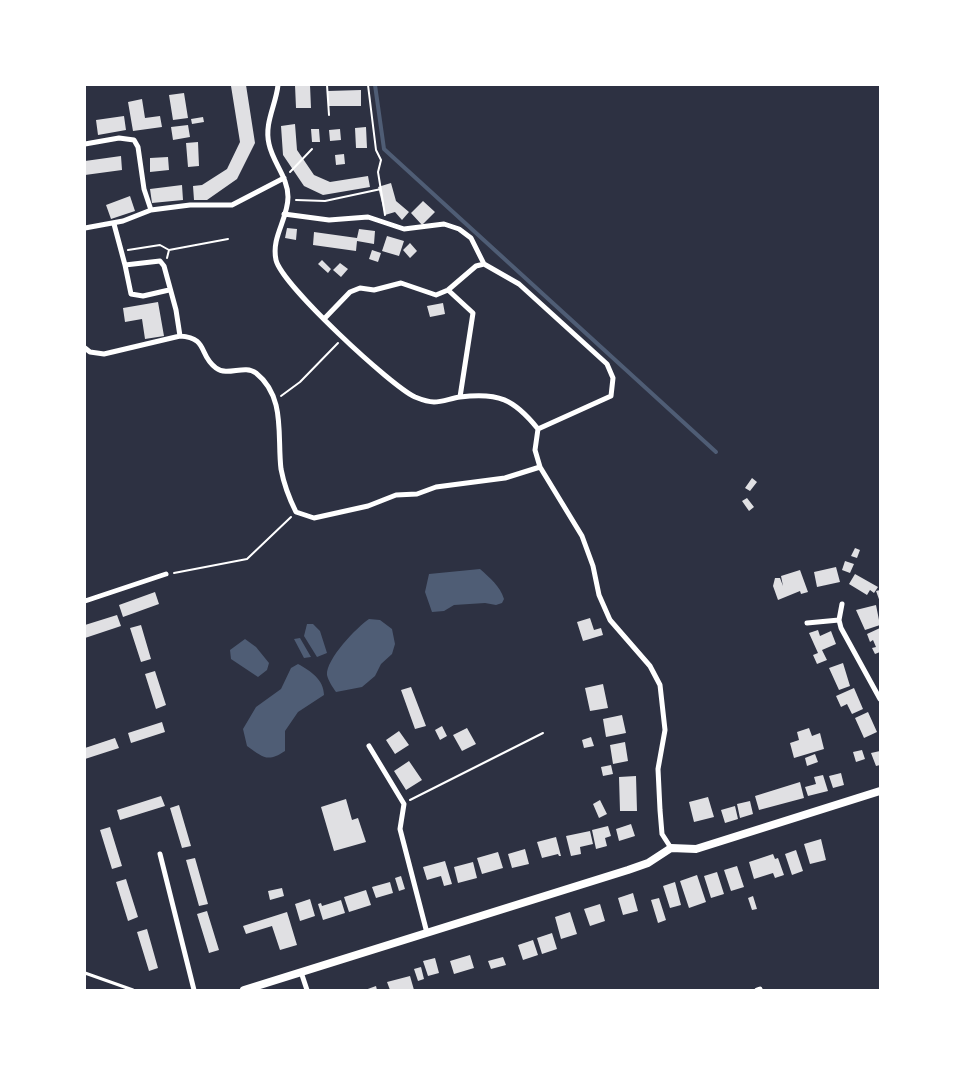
<!DOCTYPE html>
<html>
<head>
<meta charset="utf-8">
<style>
	body { margin:0 }
	#map { position:relative; width:965px; height:1075px; overflow:hidden; background:#2d3142; font-family:"Source Serif 4",serif }
	canvas { display:block }
	.frame { position:absolute; inset:0; border:86px solid #fff; pointer-events:none }
</style>
</head>
<body>
<div id="map">
<canvas width="965" height="1075"></canvas>
<div class="frame"></div>
</div>
<script>
const ctx = document.querySelector('canvas').getContext('2d');
ctx.lineJoin = 'round';
function paint(path, color) {
  ctx.fillStyle = color;
  ctx.fill(path, 'evenodd');
}
function stroke(path, color, width, dash) {
  ctx.strokeStyle = color;
  ctx.lineWidth = width;
  ctx.lineCap = dash ? 'butt' : 'round';
  ctx.setLineDash(dash || []);
  ctx.stroke(path);
}
paint(new Path2D(`
	M480 569C490 578 500 586 504 599L502 603 496 605 485 603 454 605 444 611 432 612 425 592 429 574Z
	M369 619 380 620 392 629 395 644 392 654 381 664 375 676 362 687 336 692C333 688 328 680 327 675 326 659 357 627 369 619Z
	M307 624H313L320 631 327 653 317 657 304 636Z
	M300 638 311 657 304 658 294 639Z
	M245 639 256 647 269 663 267 670 258 677 231 659 230 650Z
	M298 664C311 671 324 680 324 695L298 712 285 731V751C267 763 263 757 247 746L243 729 256 707 281 689 291 668Z`), '#4f5d75');
stroke(new Path2D(`
	M375 85 384 149 716 452`), '#4f5d75', 4);
paint(new Path2D(`
	M246 85 255 143 237 179 207 200H194L193 186 202 185 227 169 240 142 231 86Z
	M295 85H310L311 108H296Z
	M361 90V106H328V91Z
	M184 93 188 118 173 120 169 95Z
	M142 99 145 118 160 116 162 127 133 131 128 102Z
	M124 116 126 130 98 135 96 120Z
	M203 117 204 122 192 124 191 119Z
	M295 124 297 150 314 175 330 182 368 176 370 187 323 195 304 186 283 155 281 126Z
	M188 125 190 137 173 140 171 127Z
	M366 127 367 148H356L355 128Z
	M311 129H319L320 142H312Z
	M340 129 341 140 330 141 329 130Z
	M198 142 199 166 188 167 186 143Z
	M344 154 345 164 336 165 335 155Z
	M121 156 122 170 85 175V161Z
	M168 157 169 170 150 172V158Z
	M391 183 396 201 409 212 402 220 395 212 385 215 378 187Z
	M182 185 183 200 152 203 150 189Z
	M130 196 135 211 111 219 106 205Z
	M423 201 435 212 422 225 411 213Z
	M287 228 297 229 296 240 285 238Z
	M359 229 375 231 374 244 357 241 356 251 313 245 314 232 357 238Z
	M387 236 404 241 399 256 382 251Z
	M410 243 417 251 410 258 403 250Z
	M372 250 381 253 378 262 369 259Z
	M322 260 331 269 328 273 318 264Z
	M340 263 348 269 341 277 333 270Z
	M158 302 164 336 145 339 142 319 125 322 123 308Z
	M443 303 445 314 430 317 427 306Z
	M752 478 757 482 750 491 745 488Z
	M747 498 754 507 749 511 742 501Z
	M855 548 860 550 857 558 851 556Z
	M845 561 854 564 850 573 842 570Z
	M836 567 840 582 817 587 814 572Z
	M800 570 808 592 801 594 800 591 778 600 773 586 775 578H780L783 586 781 576Z
	M855 574 878 587 874 593 870 590 867 595 849 584Z
	M880 590V602L876 591Z
	M155 592 159 604 123 617 119 605Z
	M876 605 880 625 865 630 856 610Z
	M117 615 121 626 85 638V625Z
	M590 618 594 630 601 628 603 635 583 641 577 622Z
	M141 625 151 659 141 662 130 628Z
	M880 628V652L875 654 872 648 876 647 873 640 870 642 867 634Z
	M818 630 820 636 831 631 836 644 822 650 827 660 817 664 813 655 818 653 809 633Z
	M843 663 850 686 839 690 829 668Z
	M155 671 166 705 156 709 145 674Z
	M603 684 608 708 590 711 585 688Z
	M411 687 426 726 415 729 401 690Z
	M854 688 863 709 852 714 847 704 841 707 836 696Z
	M868 712 877 732 864 738 855 718Z
	M622 715 626 733 606 737 603 719Z
	M162 722 165 732 131 743 128 733Z
	M442 726 447 736 440 740 435 730Z
	M467 728 476 744 462 751 453 735Z
	M809 728 812 736 820 733 824 749 794 758 790 743 799 740 797 732Z
	M399 731 409 745 395 754 386 740Z
	M591 737 594 746 584 748 582 740Z
	M115 738 119 748 85 759V748Z
	M625 742 628 761 613 764 610 745Z
	M862 750 865 759 856 762 853 752Z
	M880 751V765L876 766 871 753Z
	M815 754 818 762 807 766 805 758Z
	M409 761 422 780 406 790 394 771Z
	M611 765 613 774 603 776 601 767Z
	M841 773 844 785 833 788 829 776Z
	M823 775 828 791 808 796 805 787 816 784 814 777Z
	M636 776 637 811H620L619 777Z
	M800 782 804 798 759 810 755 796Z
	M161 796 165 806 120 820 117 810Z
	M708 797 714 817 694 822 689 802Z
	M346 799 352 820 358 818 366 842 334 851 321 807Z
	M600 800 607 814 599 818 593 804Z
	M750 801 753 814 740 818 737 804Z
	M179 805 191 846 182 848 170 808Z
	M735 806 738 819 725 823 721 810Z
	M631 824 635 836 619 841 616 829Z
	M608 826 611 836 605 838 607 846 596 849 592 830Z
	M110 827 122 866 112 869 100 830Z
	M590 831 593 844 580 847 581 854 571 856 566 836Z
	M556 837 561 856H559L558 854 542 858 537 842Z
	M821 839 826 860 810 864 804 844Z
	M525 849 529 864 512 868 508 854Z
	M796 850 803 871 792 875 785 854Z
	M498 852 503 868 482 874 477 858Z
	M773 854 775 859 778 858 784 875 775 878 773 873 754 879 749 862Z
	M195 858 208 904 199 906 186 860Z
	M445 861 452 884 444 886 441 876 427 880 423 867Z
	M473 862 477 878 458 883 454 867Z
	M737 866 744 887 731 891 724 870Z
	M717 872 724 894 711 898 704 876Z
	M697 875 706 902 689 908 680 881Z
	M401 876 405 889 399 891 395 878Z
	M126 879 138 917 128 921 116 882Z
	M390 882 393 893 376 898 372 887Z
	M675 882 681 905 670 908 663 886Z
	M282 888 284 896 270 900 268 891Z
	M366 890 371 905 349 912 344 897Z
	M633 893 638 911 623 915 618 898Z
	M753 896 757 909 752 910 748 898Z
	M659 898 666 920 658 923 651 900Z
	M310 899 315 916 300 921 295 904Z
	M341 900 345 913 323 920 318 904 321 903 322 906Z
	M600 904 605 921 590 926 584 909Z
	M207 911 219 950 209 953 197 914Z
	M287 912 297 945 280 950 272 926 246 934 243 926Z
	M570 912 577 934 561 939 555 917Z
	M147 929 158 968 149 971 137 932Z
	M552 933 557 949 542 954 537 938Z
	M533 940 538 955 523 960 518 945Z
	M470 955 474 968 454 974 450 961Z
	M503 957 506 965 491 969 488 961Z
	M435 958 439 973 428 976 423 961Z
	M421 967 424 979 418 981 414 969Z
	M410 976 414 990H390L387 982Z
	M376 986 377 990H365Z`), '#e0e0e3');
stroke(new Path2D(`
	M327 85 329 115
	M368 85 376 150 381 160 378 172 385 215
	M290 172 312 149
	M296 200 325 201 381 189
	M128 250 160 245 169 250
	M167 258 169 250 228 239
	M281 396 300 382 338 343
	M174 573 247 559 291 517
	M410 800 543 733`), '#fff', 2);
stroke(new Path2D(`
	M85 973 133 990`), '#fff', 3);
stroke(new Path2D(`
	M278 85C276 105 264 123 269 144 273 163 288 177 288 197 288 219 271 237 276 260 282 285 391 386 415 397 420 399 429 402 434 402 442 402 452 398 460 397 498 392 514 399 538 429L535 450 540 467 582 536 593 566 599 595 610 620 650 666 660 685 665 730 658 769 660 810 662 834 671 848
	M85 144 119 138 134 140 138 147 144 189 151 210
	M284 214 329 220 368 217 404 229 444 224 459 229 471 238 484 264
	M114 224 125 265 160 261 164 266 176 310 180 336
	M85 228 123 221 151 210 190 205H232L284 178
	M125 265 131 294 143 296 169 290
	M448 290 473 313 460 397
	M324 319 350 292 360 288 374 290 401 283 436 295 448 290 476 266 484 264 519 284 607 364 613 378 611 396 538 429
	M85 348 90 352 104 354 180 336C209 338 198 355 216 368 228 377 244 364 256 373 286 397 277 436 281 469 284 485 289 498 296 512L314 518 368 506 396 495 417 494 436 487 505 478 540 467
	M85 601 166 574
	M842 604 839 620 841 628 880 699
	M807 623 839 620
	M369 746 404 804 400 829 427 933
	M160 854 194 990
	M301 972 307 990
	M757 990 760 989`), '#fff', 5);
stroke(new Path2D(`
	M244 990 628 870 648 863 671 848 696 849 880 791`), '#fff', 8);
</script>
</body>
</html>
